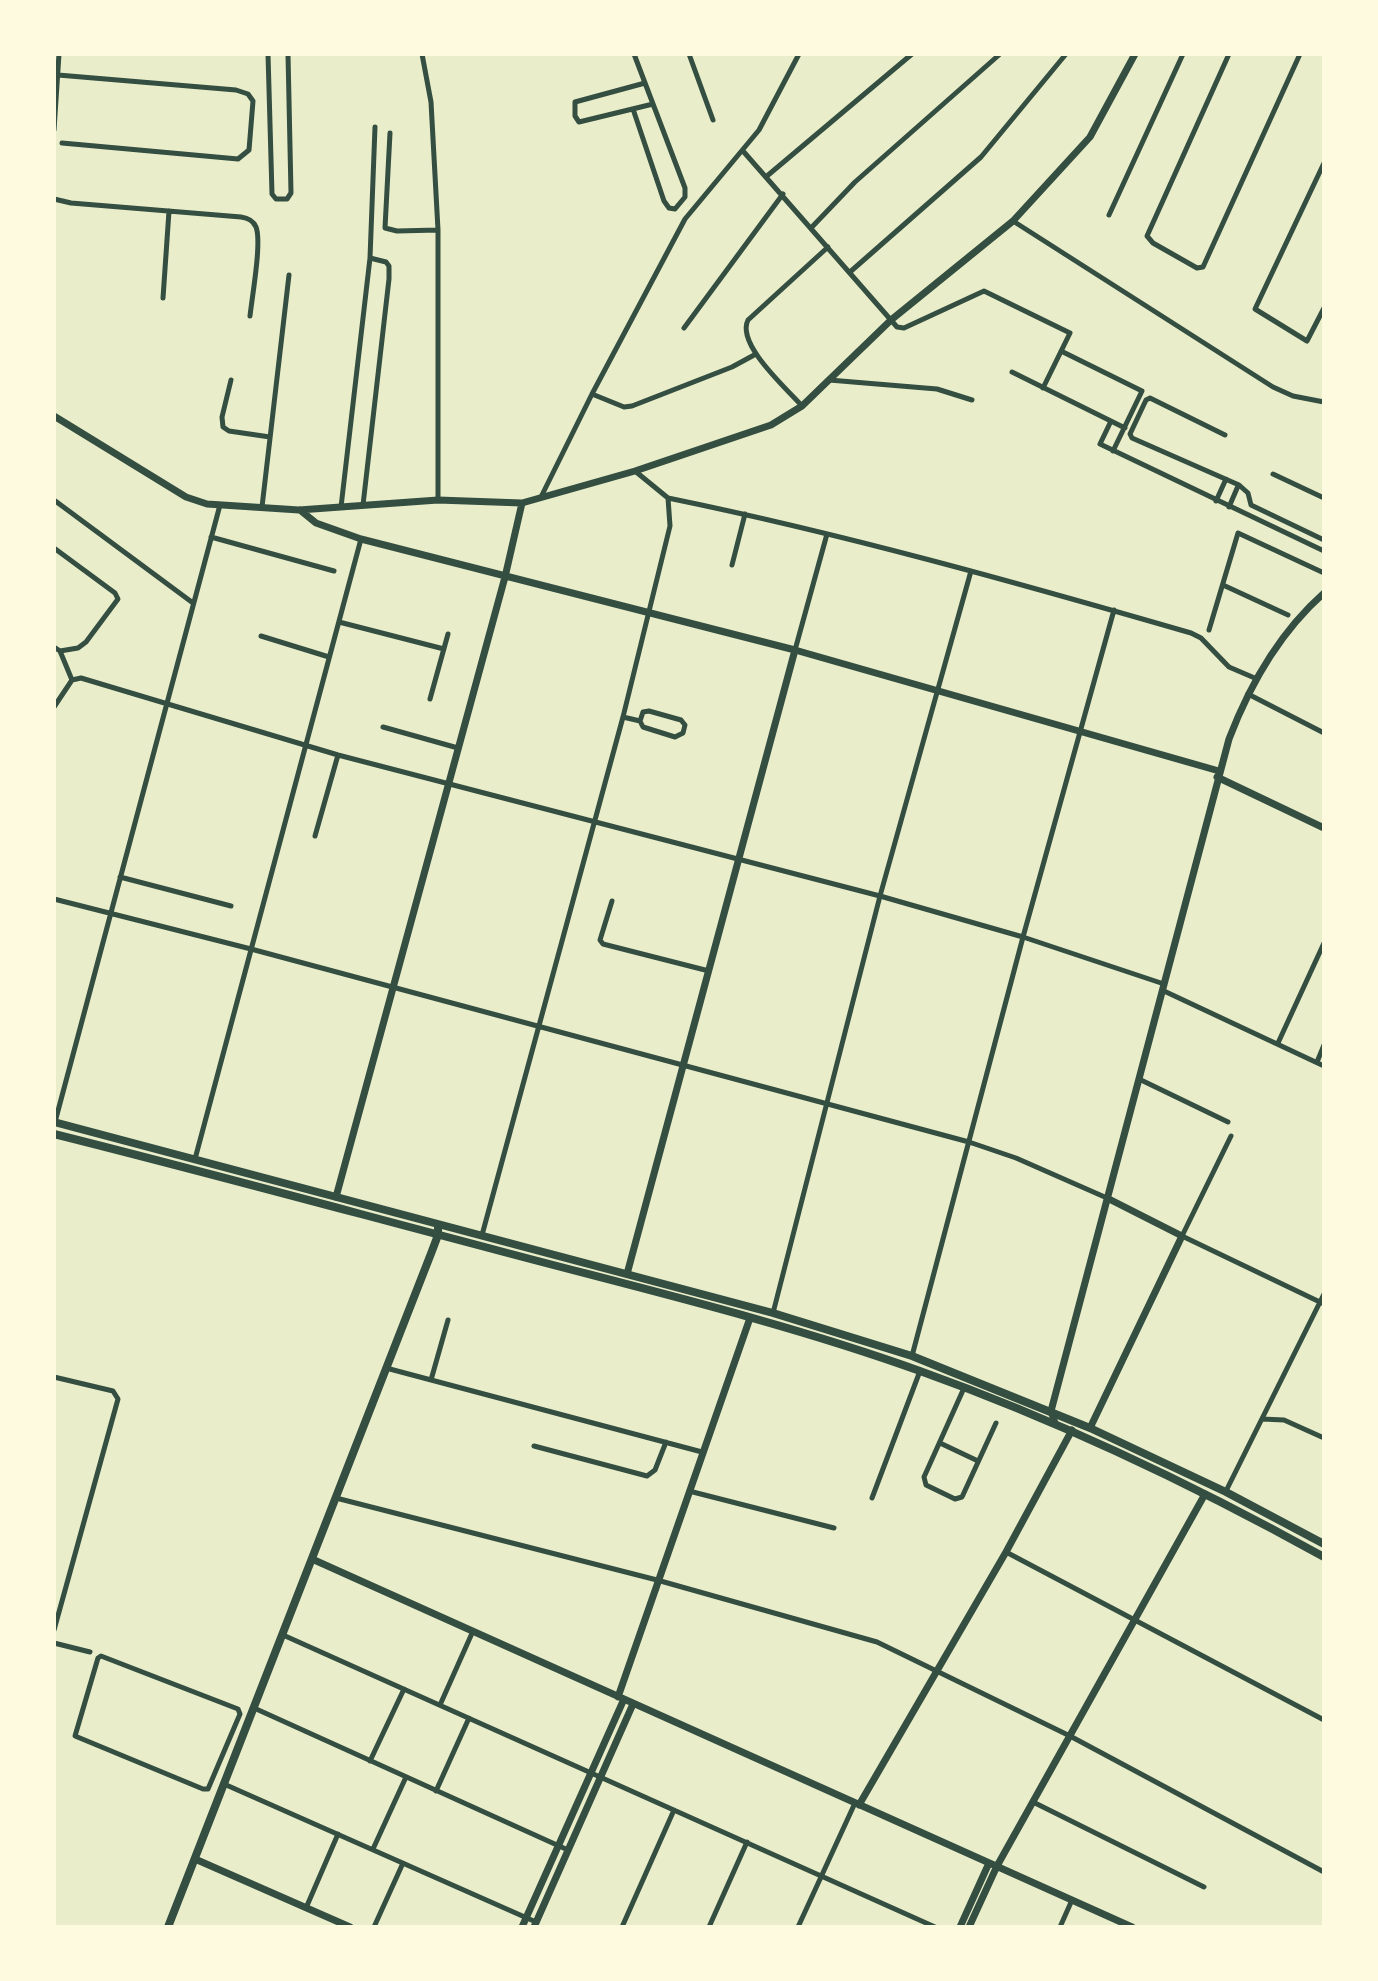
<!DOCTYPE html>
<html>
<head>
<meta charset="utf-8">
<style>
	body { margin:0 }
	#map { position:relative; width:1378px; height:1981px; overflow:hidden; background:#e9edc9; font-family:Lato,sans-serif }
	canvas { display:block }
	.frame { position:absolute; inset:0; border:56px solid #fefae0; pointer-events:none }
</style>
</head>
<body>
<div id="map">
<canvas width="1378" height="1981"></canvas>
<div class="frame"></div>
</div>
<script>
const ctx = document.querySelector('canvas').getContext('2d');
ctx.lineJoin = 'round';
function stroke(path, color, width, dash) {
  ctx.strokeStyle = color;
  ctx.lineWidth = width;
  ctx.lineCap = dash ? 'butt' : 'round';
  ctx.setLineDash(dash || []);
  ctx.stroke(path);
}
stroke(new Path2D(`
	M268 54 272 194 276 199H287L291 193 288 54
	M422 54 431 102 438 230V500
	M689 54 713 120
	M1229 54 1147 236 1153 243 1197 268 1203 267 1300 54
	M58 75 236 90 248 94 253 101 249 150 238 159 62 143
	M645 83 575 102V116L579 122 653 104
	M633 109 664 201 669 208 675 209 685 197V188L634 54
	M54 130 59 54
	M390 133 385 228 397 231 438 230
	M743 151 897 327 904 328 984 291 1070 333 1043 388
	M1324 163 1255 309 1307 341 1324 308
	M767 176 912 54
	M54 199 71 203 241 217C248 218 253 220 256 227 262 242 252 297 250 316
	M1109 215 1183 54
	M1013 221 1273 387 1293 396 1324 402
	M811 228 855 182 1000 54
	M850 272 981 157 1066 54
	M163 298 169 211
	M684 328 783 194
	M1061 351 1142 391 1113 451
	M1012 372 1125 428
	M231 380 222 417 223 427 229 431 270 437
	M829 380 937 389 972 400
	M592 394 624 407 632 406 732 367 756 354
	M802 406C786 388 736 344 748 320L828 247
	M1111 421 1100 444 1324 551
	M1225 435 1150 398 1146 400 1130 434 1132 438 1239 485 1248 493 1251 505 1324 540
	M1273 474 1324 498
	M541 497 592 394 685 219 759 130 799 54
	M668 498C844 534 1018 583 1191 633L1201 638 1229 667 1257 679
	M54 500 193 603
	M1216 501 1226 479
	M363 505 389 279V266L386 262 370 258
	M262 507 289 275
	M341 507 370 258 375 127
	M1229 507 1238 486
	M211 537 334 571
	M54 548 115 593 118 599 86 642 78 648 60 651
	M732 565 745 514
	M1223 585 1288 615
	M339 622 444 649
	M1209 630 1238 533 1324 573
	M261 636 329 657
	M54 647 60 651 72 680
	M795 650 827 534
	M1248 694 1324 733
	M430 699 448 634
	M54 707 72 680 81 678 338 755 880 896 1023 937 1164 984
	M649 711 681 720 685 725 683 733 675 737 643 727 640 721 643 712Z
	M623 717 640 721
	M383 727 458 748
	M315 836 338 755
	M120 877 231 906
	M54 899 251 949 969 1142 1016 1158 1107 1198
	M612 901 600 940 603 944 709 971
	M1164 991 1324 1066
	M1278 1043 1324 943
	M1317 1062 1324 1045
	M1141 1080 1228 1122
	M55 1122 220 505
	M1231 1136 1182 1236 1324 1304
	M195 1159 361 539
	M482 1235 623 717 670 526 668 498 635 471
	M773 1313 880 896 971 571
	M912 1356 1023 937 1114 610
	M386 1368 702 1452
	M54 1377 113 1391 118 1399 54 1630
	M431 1380 448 1320
	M964 1388 924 1477 926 1485 955 1499 962 1497 996 1423
	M1262 1419 1284 1420 1324 1438
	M940 1443 978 1461
	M534 1446 647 1476 655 1470 666 1442
	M689 1491 834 1528
	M1226 1491 1324 1294
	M336 1498 657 1580 877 1642 1070 1736 1324 1872
	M872 1498 920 1371
	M1006 1552 1324 1720
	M283 1635 935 1927
	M54 1643 90 1652
	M101 1656 238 1709 240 1714 208 1789H203L75 1736 98 1658Z
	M440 1705 473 1631
	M254 1708 568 1850
	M370 1761 404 1689
	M224 1784 536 1922
	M436 1791 469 1718
	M1033 1802 1204 1887
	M373 1849 406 1777
	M306 1908 338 1834
	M374 1927 403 1863
	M622 1927 674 1810
	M709 1927 747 1842
	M798 1927 855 1803
	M1060 1927 1072 1900`), '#344e41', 5);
stroke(new Path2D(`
	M54 416 186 497 207 504 299 510 438 500 522 503 635 471 771 425 802 406 891 320 1013 221 1090 137 1135 54
	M300 510 316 523 361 539 795 650 1219 771
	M1217 777 1324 828
	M336 1197 505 577 522 503
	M627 1274 795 650
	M1055 1423 1051 1411 1229 739C1250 684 1280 632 1324 593
	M1090 1428 1182 1236 1107 1198
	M312 1559 1132 1927
	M618 1697 750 1318
	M859 1805 1006 1552 1072 1430
	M195 1859 350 1927
	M522 1927 624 1699
	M534 1927 633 1704
	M960 1927 989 1863
	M969 1927 997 1866 1205 1494`), '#344e41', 7);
stroke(new Path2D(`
	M168 1927 432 1251 438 1235V1228`), '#344e41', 8);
stroke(new Path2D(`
	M54 1122 773 1313 912 1356 1090 1428 1226 1492 1324 1544
	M54 1134C198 1170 341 1209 485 1247 630 1286 778 1320 920 1371 1060 1421 1194 1485 1324 1557`), '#344e41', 8);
</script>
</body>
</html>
